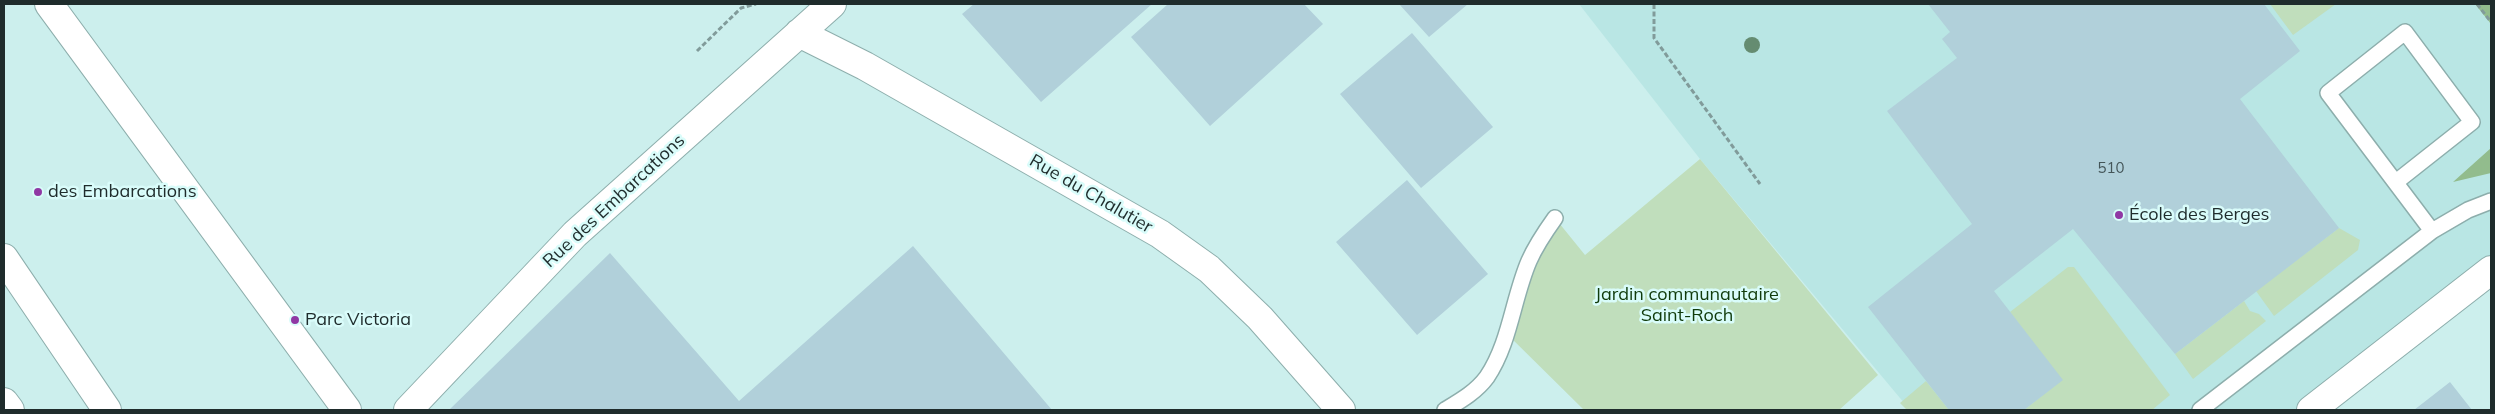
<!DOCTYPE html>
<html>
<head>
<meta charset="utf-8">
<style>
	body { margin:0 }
	#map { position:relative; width:2495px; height:414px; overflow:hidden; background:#ccefed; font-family:Mulish,sans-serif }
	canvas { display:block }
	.frame { position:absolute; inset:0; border:5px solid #1f2c2c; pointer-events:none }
</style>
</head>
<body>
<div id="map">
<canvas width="2495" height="414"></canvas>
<div class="frame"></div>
</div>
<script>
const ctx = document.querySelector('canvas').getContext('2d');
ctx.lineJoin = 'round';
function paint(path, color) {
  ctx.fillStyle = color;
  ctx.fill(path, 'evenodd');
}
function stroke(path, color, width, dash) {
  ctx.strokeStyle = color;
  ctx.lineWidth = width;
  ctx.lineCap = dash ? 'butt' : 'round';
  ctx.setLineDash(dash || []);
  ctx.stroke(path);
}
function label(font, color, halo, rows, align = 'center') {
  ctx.font = font + ' Mulish,sans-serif';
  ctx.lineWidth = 5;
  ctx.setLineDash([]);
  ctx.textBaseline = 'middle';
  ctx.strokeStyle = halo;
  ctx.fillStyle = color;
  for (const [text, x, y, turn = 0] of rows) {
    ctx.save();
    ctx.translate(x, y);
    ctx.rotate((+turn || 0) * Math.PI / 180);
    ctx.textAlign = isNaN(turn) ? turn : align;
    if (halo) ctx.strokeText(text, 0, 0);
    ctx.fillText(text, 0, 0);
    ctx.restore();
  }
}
paint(new Path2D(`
	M1579 4H2475L2491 24V270L2311 410H1910L1700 159Z`), '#b9e6e4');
paint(new Path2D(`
	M2270 4H2336L2293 35Z
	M1700 159 1878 375 1839 410H1584L1506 333 1555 218 1585 255Z
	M2339 228 2360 240 2358 250 2274 316 2256 291Z
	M2068 267H2074L2170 395 2152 410H2024L2062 380 2010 312Z
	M2244 301 2250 311 2259 314 2266 321 2193 379 2175 354Z
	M1926 381 1949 410H1907L1900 403Z`), '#c0debc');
paint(new Path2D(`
	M2475 4H2491V24Z
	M2491 148V173L2453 182Z`), '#92bc8d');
paint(new Path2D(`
	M974 4H1152L1041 102 962 14Z
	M1168 4H1304L1323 24 1210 126 1131 37Z
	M1399 4H1468L1429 37Z
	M1928 4H2264L2300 51 2240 99 2339 228 2175 354 2073 229 1994 291 2063 380 2024 410H1949L1868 307 1972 224 1887 111 1957 58 1942 39 1950 32Z
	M1412 33 1493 127 1421 188 1340 94Z
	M1407 180 1488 274 1417 335 1336 242Z
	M913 246 1052 410H449L610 253 739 401Z
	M2450 382 2472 410H2414Z`), '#b1d0da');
const lane = new Path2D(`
	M2396 182 2472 122 2405 32 2328 93 2432 231
	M1445 410C1460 401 1476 392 1487 377 1510 343 1513 298 1529 261 1536 245 1545 232 1555 218
	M2200 410 2432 231 2468 210 2491 201`);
const street = new Path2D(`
	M49 4 347 410
	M799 33 865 66 1160 234 1209 269 1260 318 1341 410
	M408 410 575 234 832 4`);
const secondary = new Path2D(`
	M2311 410 2491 270`);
const primary = new Path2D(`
	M4 258 107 410
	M4 402 10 410`);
stroke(lane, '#8daeac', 18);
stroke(street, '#8daeac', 30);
stroke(secondary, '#8daeac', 30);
stroke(primary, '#8daeac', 30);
stroke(new Path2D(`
	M1654 4V38L1760 184
	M2477 4 2491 22
	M697 51 741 8 756 4`), '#819b9a', 3, [5, 2.5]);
stroke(lane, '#fff', 15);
stroke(street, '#fff', 28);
stroke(secondary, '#fff', 28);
stroke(primary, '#fff', 28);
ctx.fillStyle = '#658c71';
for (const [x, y] of [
	[1752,45]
]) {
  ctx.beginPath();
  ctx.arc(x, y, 8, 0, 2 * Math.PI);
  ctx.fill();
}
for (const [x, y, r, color] of [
	[38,192,5,"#9038a4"],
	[2119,215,5,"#9038a4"],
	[295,320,5,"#9038a4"]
]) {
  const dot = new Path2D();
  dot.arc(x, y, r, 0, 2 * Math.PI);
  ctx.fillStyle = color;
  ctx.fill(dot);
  stroke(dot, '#d9fcfa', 2);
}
label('15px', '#445558', null, [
	["510",2111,168]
]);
label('18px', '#1f2c2c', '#d9fcfa', [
	["des Embarcations",48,192],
	["École des Berges",2129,215],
	["Parc Victoria",305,320]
], 'left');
label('18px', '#1f2c2c', '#d9fcfa', [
	["Rue du Chalutier",1091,194,30],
	["Rue des Embarcations",614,201,-43]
]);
label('18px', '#103b0b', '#d9fcfa', [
	["Jardin communautaire",1687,295],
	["Saint-Roch",1687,316]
]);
</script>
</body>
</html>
